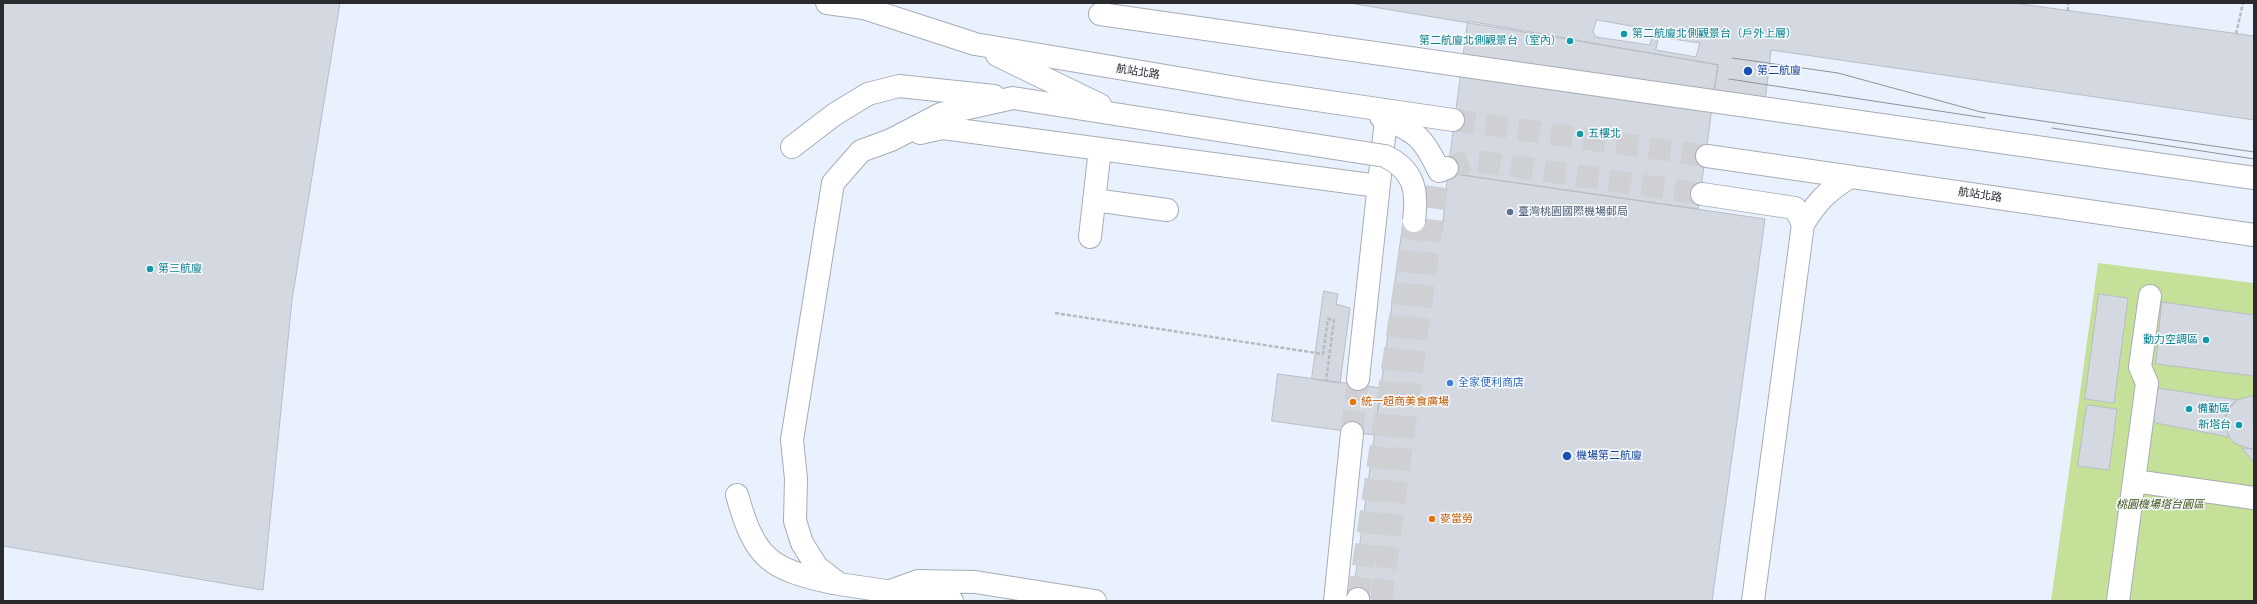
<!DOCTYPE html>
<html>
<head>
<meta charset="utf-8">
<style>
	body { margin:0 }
	#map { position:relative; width:2257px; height:604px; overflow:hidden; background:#f8fafe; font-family:"IBM Plex Serif",serif }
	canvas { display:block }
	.frame { position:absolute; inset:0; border:4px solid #282a2e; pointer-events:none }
</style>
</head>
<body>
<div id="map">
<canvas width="2257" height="604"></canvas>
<div class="frame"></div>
</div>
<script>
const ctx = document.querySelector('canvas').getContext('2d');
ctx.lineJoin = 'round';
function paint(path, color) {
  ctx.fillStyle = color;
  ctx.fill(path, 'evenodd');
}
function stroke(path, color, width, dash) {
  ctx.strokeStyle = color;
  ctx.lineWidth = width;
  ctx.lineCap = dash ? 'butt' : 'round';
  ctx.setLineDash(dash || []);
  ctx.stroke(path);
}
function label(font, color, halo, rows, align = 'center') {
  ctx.font = font + ' "IBM Plex Serif","Noto Sans TC",serif';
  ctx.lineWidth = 3;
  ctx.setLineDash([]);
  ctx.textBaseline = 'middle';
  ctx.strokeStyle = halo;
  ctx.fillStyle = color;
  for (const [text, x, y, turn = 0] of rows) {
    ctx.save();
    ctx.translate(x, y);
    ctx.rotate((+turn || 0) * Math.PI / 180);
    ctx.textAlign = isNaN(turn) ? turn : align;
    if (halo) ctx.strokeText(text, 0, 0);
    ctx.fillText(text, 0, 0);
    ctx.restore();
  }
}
paint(new Path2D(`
	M3 3H2254V601H3Z`), '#eaf1fe');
paint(new Path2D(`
	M2098 263 2254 283V601H2051Z`), '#c5e099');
const building = new Path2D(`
	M3 3H340L292 300 263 590 3 546Z
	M1350 3H2013L2254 36V120L1771 50 1765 102 1713 95 1718 65Z
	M1597 20 1654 30 1650 45 1596 37 1593 32Z
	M1468 21 1718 65 1698 209 1448 173Z
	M1659 37 1700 43 1696 57 1656 50Z
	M1448 173 1765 219 1712 601H1394L1353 595 1403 222 1442 229Z
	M1324 291 1338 294 1336 304 1350 308 1340 383 1312 379Z
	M2099 294 2128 298 2114 403 2085 399Z
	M2162 302 2254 315V376L2156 364Z
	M1278 374 1381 388 1374 435 1272 421Z
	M2151 387 2237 400 2226 412 2224 421 2229 437 2156 423 2150 416Z
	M2253 396 2254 449H2251L2234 443 2229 437 2224 421 2231 405 2237 400Z
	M2087 405 2117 409 2109 470 2078 466Z
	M2242 448 2254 449V462Z`);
paint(building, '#d3d8e1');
stroke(building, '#b8bdc6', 1);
stroke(new Path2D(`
	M1453 120 1707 156
	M1447 168 1471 160 1702 194
	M1352 433 1358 379
	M1358 599 1414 221
	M1381 601 1439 171`), '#ced0d4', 22, [22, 11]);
const minor = new Path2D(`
	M827 3 864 8 975 44 1255 91 1453 120
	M1100 14 2254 178
	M997 55 1100 105
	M1381 117C1416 132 1423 136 1439 171L1447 168
	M920 133 943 128 1378 186
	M792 147 835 114 868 94 899 86 994 96
	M1707 156 2254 235
	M1702 194 1795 208 1803 224
	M1094 200 1167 210
	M1090 237 1100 149
	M1358 379 1386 119
	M2134 481 2254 498
	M737 495C755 559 769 569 833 583
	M890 591 918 581 975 582 1095 601
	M952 601 839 584 817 567 802 543 795 521 796 479 792 440 833 183 861 151 891 140 941 114 1013 98 1121 115
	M1335 601 1352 433
	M1357 601 1358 599
	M1753 601 1803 224C1818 201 1827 191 1850 177
	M2118 601 2147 383 2140 367 2150 296`);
stroke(minor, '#a7acb5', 24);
stroke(new Path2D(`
	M2068 11V3
	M2236 34 2243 3
	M1055 313 1323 354 1328 319 1334 320 1326 381`), '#b8babe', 2.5, [4, 2]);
stroke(minor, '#fff', 22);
stroke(new Path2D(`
	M1732 58 1838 73 1981 112 2254 152
	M1729 79 1985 118
	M2052 128 2254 159`), '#909296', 1);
const minorBridge = new Path2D(`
	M1121 115 1385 156C1414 170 1418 190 1414 221`);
stroke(minorBridge, '#a7acb5', 24, []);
stroke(minorBridge, '#fff', 22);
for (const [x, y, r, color] of [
	[1624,34,4,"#0f9aa8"],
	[1570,41,4,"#0f9aa8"],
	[1748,71,5,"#1a4fb4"],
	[1580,134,4,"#0f9aa8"],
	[1510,212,4,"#5c6f8a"],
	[150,269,4,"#0f9aa8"],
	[2206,340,4,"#0f9aa8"],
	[1450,383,4,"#3f7fe0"],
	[1353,402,4,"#e8710a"],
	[2189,409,4,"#0f9aa8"],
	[2239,425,4,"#0f9aa8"],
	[1567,456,5,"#1a4fb4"],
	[1432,519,4,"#e8710a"]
]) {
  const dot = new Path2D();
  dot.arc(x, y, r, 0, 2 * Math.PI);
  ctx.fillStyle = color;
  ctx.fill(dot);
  stroke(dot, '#f8fafe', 1.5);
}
label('11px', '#0d838f', '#f8fafe', [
	["第二航廈北側觀景台（戶外上層）",1632,34],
	["第二航廈北側觀景台（室內）",1562,41,"right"],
	["五樓北",1588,134],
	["第三航廈",158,269],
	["動力空調區",2198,340,"right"],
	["備勤區",2197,409],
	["新塔台",2231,425,"right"]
], 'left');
label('11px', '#164399', '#f8fafe', [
	["第二航廈",1757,71],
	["機場第二航廈",1576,456]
], 'left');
label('11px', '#282a2e', '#f8fafe', [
	["航站北路",1138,72,9],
	["航站北路",1980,195,8]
]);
label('11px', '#4e5e75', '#f8fafe', [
	["臺灣桃園國際機場郵局",1518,212]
], 'left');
label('11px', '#366cbe', '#f8fafe', [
	["全家便利商店",1458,383]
], 'left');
label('11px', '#c56008', '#f8fafe', [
	["統一超商美食廣場",1361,402],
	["麥當勞",1440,519]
], 'left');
label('italic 11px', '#3e5018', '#f8fafe', [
	["桃園機場塔台園區",2160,505]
]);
</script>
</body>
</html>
